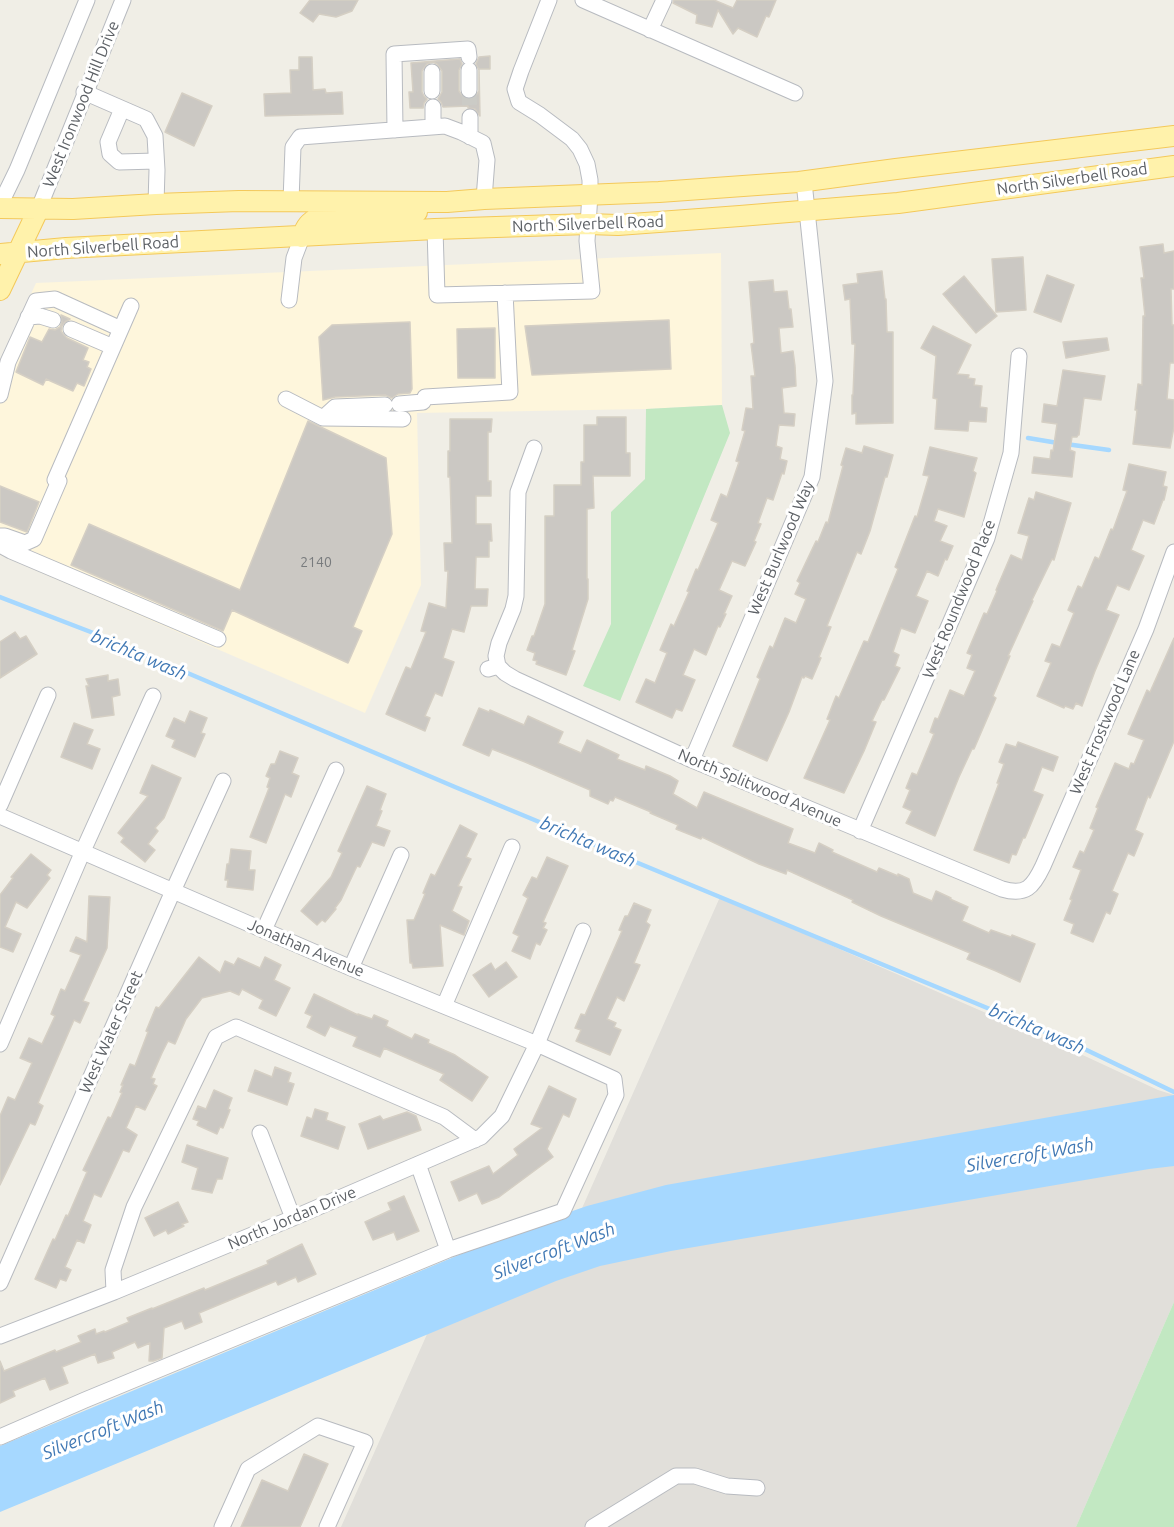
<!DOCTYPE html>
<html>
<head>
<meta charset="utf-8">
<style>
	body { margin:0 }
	canvas { display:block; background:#f0eee6 }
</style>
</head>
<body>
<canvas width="1174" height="1527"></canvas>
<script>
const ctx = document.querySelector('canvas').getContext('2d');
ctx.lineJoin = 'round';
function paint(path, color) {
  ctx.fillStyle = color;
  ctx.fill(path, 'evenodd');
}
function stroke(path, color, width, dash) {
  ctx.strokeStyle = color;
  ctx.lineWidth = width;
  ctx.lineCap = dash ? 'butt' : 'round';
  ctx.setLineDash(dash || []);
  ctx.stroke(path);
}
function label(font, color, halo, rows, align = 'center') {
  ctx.font = font + ' Ubuntu,sans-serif';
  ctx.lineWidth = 6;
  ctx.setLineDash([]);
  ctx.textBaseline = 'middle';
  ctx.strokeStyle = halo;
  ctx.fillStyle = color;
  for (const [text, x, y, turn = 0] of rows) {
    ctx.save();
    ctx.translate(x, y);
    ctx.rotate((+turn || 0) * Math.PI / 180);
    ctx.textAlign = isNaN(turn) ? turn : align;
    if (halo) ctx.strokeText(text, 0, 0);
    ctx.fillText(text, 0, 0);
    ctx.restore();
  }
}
paint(new Path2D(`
	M721 253 722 405 646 409 417 413 421 585 365 713 0 555V363L36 283Z`), '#fef6dc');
paint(new Path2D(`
	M720 897 1087 1057 1158 1090 1174 1095V1302L1076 1527H341L457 1267 575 1224Z`), '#e1dfda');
paint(new Path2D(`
	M722 405 730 433 620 701 583 686 611 624V512L645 479 646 409Z
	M1174 1302V1527H1076Z`), '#c2e8c2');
paint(new Path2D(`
	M1174 1095V1166L1149 1169 671 1251 600 1266 556 1281 0 1512V1446L526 1227 587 1206 666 1185Z`), '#a6d8ff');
stroke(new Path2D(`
	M1028 438 1058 443
	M1066 444 1109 450
	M0 597 96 634 455 787 1074 1044 1174 1092`), '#a6d8ff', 4.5);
const building = new Path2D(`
	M310 0H358L352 11 336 17 319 14 313 22 300 13Z
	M674 0H714L733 8 737 0H776L769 17 766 16 757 37 738 28 733 34 718 10 712 27 696 23 697 15 673 3Z
	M490 56V69H479L480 116 475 109 468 108V106L443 107 441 102 438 99 442 92V71L437 64 433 62 427 64 422 71V92L424 96 427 99 424 103 423 108H410L409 92H413L411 63 460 59 462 64 459 70V91L464 98 470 100 474 98 479 91V70L476 64 479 57Z
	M299 57H312L313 90 325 89 326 93 342 92 343 114 265 116 264 94 291 93 290 70H299Z
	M182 93 212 106 194 146 165 132Z
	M1163 244 1164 253 1174 251V289H1171L1172 325H1174V363H1170L1167 399 1174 400V427L1170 448 1133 444 1137 410H1135L1138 384 1142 385 1143 316H1145L1141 278H1144L1140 247Z
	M1023 257 1026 310 996 312 992 259Z
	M882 271 885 299H886L887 332H893V423L856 424V413L852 414V395H853L855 344H852L850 299 845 300 843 285 858 283 857 274Z
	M1047 275 1074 285 1061 322 1034 312Z
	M964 276 997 316 976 333 943 294Z
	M773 280 774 292 787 291 789 309H791L793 327 779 328 781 353 793 351 795 366 796 386 782 388 784 413 795 414 794 426 779 425 776 446 782 448 780 459 787 461 784 474 782 473 773 500 767 498 758 523 761 524 754 541 756 542 745 566 732 561 719 590 732 596 724 614H726L720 627 718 626 706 655 694 649 683 675 695 680 682 711 676 709 672 718 636 702 646 679 655 683 667 653 660 650 671 624 674 626 689 592 687 591 696 569 698 570 718 523 711 520 721 494 727 497 739 462 736 461 745 431 742 430 746 408 753 409 751 376H755L751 344 754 343 749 282Z
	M61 315 70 319 65 322 62 326 61 331 64 335 67 338 88 348 83 360 89 362 87 367 91 369 84 386 77 383 73 391 46 379 43 385 16 372 30 337 42 342 49 329 55 330 60 327 62 322Z
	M669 320 671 369 532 375 525 326Z
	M410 322 412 389 410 393 398 394 392 398 385 395 335 397 323 400 319 337 332 325Z
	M933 326 971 345 957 374 969 375 968 378 975 379 974 385 982 386 980 407 987 408 986 422 969 421 968 431 935 429 937 399 933 398 936 356 921 348Z
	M495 328V378H458L457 329Z
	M1107 338 1109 350 1066 358 1063 342Z
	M1063 370 1105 376 1101 400 1084 398 1079 435H1078L1077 437H1072L1070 450 1075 452 1072 477 1032 473 1034 457 1050 459 1051 450 1053 451 1057 424 1042 422 1044 404 1057 406Z
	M597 417H626V453H630V476H593L594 508 587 509V579H588V599L572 650 575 651 566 675 536 664 537 661 533 660 535 653 527 650 532 636H534L545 604V516H554V485H581V462H584V425H597Z
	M450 419H492L491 432H488V481H491V496H476V524H491L492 541H489V557H476L475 589H488L487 606H471L464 632 452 629 443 658 454 662 442 696 435 693 425 716 430 718 425 731 386 714 406 667 411 669 426 632 421 631 429 603 446 608 448 571H445L444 543H452L450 477H448V451H450Z
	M308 421 386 458 392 534 353 627 362 631 348 663 232 610 223 631 71 565 89 524 240 590Z
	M864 446 893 455 887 477H885L870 531 861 554 857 552 827 626 831 627 819 657 821 658 812 679 805 676 804 678 802 677 789 712 767 761 733 746 760 679 757 677 770 646 773 648 785 618 796 623 806 599 795 594 800 583 797 581 816 541 818 542 826 522 828 523 843 466 841 465 846 448 862 453Z
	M930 447 977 458 973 471 976 473 964 517 938 509 934 521 947 526 940 541 953 546 947 560 945 559 938 576 927 571 916 596 928 601 915 633 901 628 893 652 899 655 895 666 900 668 884 700H882L872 721 876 722 864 751 844 793 804 778 830 720 827 719 836 696 839 698 864 641 868 642 898 569 895 567 915 516 917 517 929 476 923 475Z
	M1129 464 1166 472 1163 486 1167 487 1164 500H1163L1154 524 1143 520 1131 550 1144 556 1129 590 1117 585 1106 610 1119 615 1095 671 1082 706 1076 703 1073 709 1065 706 1064 708 1037 696 1051 663 1045 661 1052 644 1060 647 1074 613 1068 610 1078 586 1082 588 1095 557 1099 559 1111 529 1113 530 1127 491 1123 490Z
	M0 486 39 502 27 532 0 522Z
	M1036 492 1071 503 1054 560 1052 559 1032 600 1033 601 1008 656H1010L993 696 996 698 974 749H972L959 777 935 836 906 823 912 811 903 807 910 790 906 788 912 773 917 775 934 734 930 732 935 718 938 719 950 690 964 696 975 671 967 668 972 655 967 653 984 613 987 614 997 591 996 590 1011 555 1022 560 1029 536 1018 533 1029 498 1034 500Z
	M15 632 20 639 26 636 37 654 0 678V642Z
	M1174 638V741L1150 798 1148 796 1135 830 1143 834 1134 856 1128 853 1112 891 1118 894 1110 914 1106 912 1093 942 1071 933 1074 924 1064 920 1072 900 1070 899 1081 870 1073 867 1080 851 1084 853 1094 830 1090 828 1098 808 1096 807 1115 763 1129 769 1131 763 1134 764 1144 740 1128 734 1147 690 1150 692Z
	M108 675V681L118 679 120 695 112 697 114 715 92 718 86 686H89L86 679Z
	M479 708 489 712 490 710 524 725 528 716 541 722 563 732 558 743 581 753 587 740 619 755 617 759 645 770 646 766 670 776 678 781 673 794 697 808 704 792 793 829 788 843 815 853 819 843 833 850 832 852 877 872 879 868 898 876V874L909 879 913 893 932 901 936 891 951 898 950 899 968 907 962 921 989 933 991 930 1011 937 1012 935 1035 944 1020 982 996 971 967 959 970 953 881 916 852 902 853 900 787 870 786 874 759 864 702 837 701 839 676 829 678 825 650 813 651 812 615 797 613 801 610 800 608 804 590 796V790L525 762 492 749 489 756 463 745Z
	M190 711 207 718 201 733 205 734 195 757 172 747 175 740 166 736 174 718 185 723Z
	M74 723 93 730 87 744 100 749 92 769 61 757Z
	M1018 742 1058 757 1053 771 1042 767 1033 791 1043 795 1025 838H1023L1016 855 1012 854 1009 863 974 850 999 783H997L1004 764 999 762 1006 744 1016 747Z
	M280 751 298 758 292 773 299 776 291 797 285 794 266 843 250 837 269 788 267 787 270 778 266 776 271 764H275Z
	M152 765 181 778 164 818 155 828 158 831 148 844 155 850 145 862 121 842 124 838 118 833 148 796 140 793Z
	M367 786 386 794 380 810 382 811 376 826 390 831 384 846 372 842 360 867 357 866 341 900 335 908 336 909 325 922 322 920 317 925 301 911 331 877 342 853 338 851Z
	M460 825 477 834 466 857 471 859 458 886 462 887 452 911 469 921 464 935 440 925 443 966 413 968 412 963H410L407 920H414L425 894 423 893 431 874 435 876Z
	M231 849 251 851 249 870H255L253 890 227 887 228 880H225L227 864H229Z
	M31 854 51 870 47 875 50 878 27 908 16 902 5 927 21 934 13 952 0 947V895L13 878 11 877Z
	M547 857 568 866 543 922 546 923 543 928 547 930 540 945 536 943 530 959 512 951 519 936 513 933 528 898 523 895 532 877 537 879Z
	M89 896 110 897 107 948 83 1001 89 1003 80 1023 74 1020 38 1103 43 1106 35 1125 30 1123 0 1185V1116L8 1097 15 1100 32 1063 20 1058 29 1038 42 1044 55 1016 51 1014 61 989 65 991 81 955 70 951 76 937 87 942Z
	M634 903 651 910 646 922 650 925 634 963 640 965 624 1001 617 997 607 1019 616 1023 614 1027 621 1030 610 1055 576 1041 581 1030 575 1028 581 1014 585 1015 622 931 619 930 625 916H628Z
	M199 957 220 973 225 961 234 965 238 958 260 968 265 957 281 965 274 980 290 988 276 1016 259 1008 263 1000 242 989 239 995 230 991 202 998 186 1019 175 1044 168 1041 162 1053 151 1078 155 1079 153 1084 157 1086 145 1110 136 1106 126 1128 137 1135 129 1152 123 1150 101 1197 94 1194 83 1221 91 1225 84 1243 77 1240 65 1267 71 1270 66 1281 60 1279 56 1288 35 1279 53 1239 55 1240 66 1215 68 1216 87 1172 83 1170 108 1117 111 1118 122 1093 120 1092 123 1085H121L130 1064 135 1066 148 1032 146 1031 156 1007 159 1008Z
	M506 962 517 977 489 997 473 975 491 963 495 970Z
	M314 994 358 1015V1014L372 1019 374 1015 388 1021 386 1026 412 1039 415 1034 429 1040 428 1043 455 1055 488 1077 472 1101 440 1080 444 1074 384 1048 380 1057 353 1046 357 1037 330 1026 325 1036 307 1027 312 1016 305 1013Z
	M275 1067 291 1073 288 1082 294 1084 287 1105 248 1091 255 1070 272 1077Z
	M549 1086 576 1099 569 1117 563 1114 547 1149 553 1157 499 1197 482 1204 477 1193 459 1201 451 1182 489 1166 493 1174 518 1155 514 1149 542 1128 531 1124Z
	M214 1090 232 1098 228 1109 230 1110 223 1128 220 1127 217 1134 197 1125 199 1121 193 1119 198 1106 206 1109Z
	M315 1109 328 1113 326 1120 345 1127 338 1149 301 1136 307 1117 312 1119Z
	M407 1112 416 1116 421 1130 368 1149 359 1124 380 1116 383 1120Z
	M187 1145 228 1158 222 1179H217L212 1193 192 1189 198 1168 182 1162Z
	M404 1196 419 1231 397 1240 394 1232 373 1240 365 1222 391 1210 388 1203Z
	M178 1202 188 1222 182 1224 184 1226 168 1234 166 1230 154 1236 145 1218Z
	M302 1244 316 1274 298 1282 296 1277 278 1285 276 1281 199 1313 202 1322 185 1329 182 1321 164 1328 162 1358 153 1361H149L150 1343 138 1348 135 1342 112 1352 114 1358 98 1363 95 1354 62 1367 68 1383 50 1390 45 1378 13 1391 15 1396 0 1403V1361L4 1371 55 1350 56 1352 81 1342 78 1336 95 1329 96 1334 104 1331 105 1332 129 1322 127 1318 152 1308V1309L204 1288 205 1290 268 1264 267 1261Z
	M304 1454 328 1464 300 1527H241L262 1480 288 1491Z`);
paint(building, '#cbc8c3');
stroke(building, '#d5cfc4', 1.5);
stroke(new Path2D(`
	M469 90 470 117`), '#cbcbc6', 15, [15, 8]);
const minor = new Path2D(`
	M583 0 795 93
	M650 30 664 0
	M469 70V90
	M432 72V91
	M84 92 146 119 155 136 157 170 156 204
	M433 107V127
	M122 109 108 142 110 154 119 162 156 161
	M470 117V137
	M395 130 394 54 468 49 469 57
	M291 201 293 147 300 137 445 126 461 132 483 143 487 160 484 199
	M0 205 17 170 87 0
	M39 208 123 0
	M435 229 437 295 592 291 587 241 590 194V180L587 164 580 149 572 139 540 115 519 102 515 89 521 71 549 0
	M289 300 294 258 302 237
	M28 317 40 316 53 320
	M71 329 113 347
	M0 395 8 362 36 301 55 299 121 329
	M425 397 510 392 505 293
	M286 399 323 418 403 419
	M399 404 423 402
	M323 418 335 407 385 405
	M55 480 131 306
	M0 536H5L25 543 34 539 59 481
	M0 545 11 551 218 639
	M498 666 505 673 515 679 692 760 1002 889C1026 896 1033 887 1043 866L1146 629 1174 552
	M488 669 498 666 496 656 499 643 513 609 516 596 518 492 534 448
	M692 760 812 477 825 381 804 182
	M0 805 48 695
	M0 816 351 968 537 1044 614 1079 616 1095 563 1211 448 1250
	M860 831 987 538 1011 453 1019 356
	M264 930 336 770
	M351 968 401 855
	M444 1006 512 847
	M0 1044 83 851 153 696
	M260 1133 293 1218
	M0 1283 173 891 223 781
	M114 1292 113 1270 134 1207 216 1037 236 1027 444 1117 475 1140
	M0 1336 114 1292 293 1218 481 1137 502 1116 537 1044 583 931
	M0 1437 85 1400 448 1250 418 1164
	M222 1527 248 1469 318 1426 365 1442 327 1527
	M593 1527 676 1476H695L727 1486 757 1488`);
const major = new Path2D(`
	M0 208 73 209 156 204 239 201 447 202 484 199 659 192 799 182 896 169 1174 136
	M302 237C306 226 309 222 319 217L386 216 417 212
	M0 254 66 248 435 229 588 224 618 225 740 216 898 203 1174 166
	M0 290 39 208`);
stroke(minor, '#b8bbc0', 17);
stroke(major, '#f4c95a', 22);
stroke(minor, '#fff', 15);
stroke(major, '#fff2ab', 20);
label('14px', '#787b7d', null, [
	["2140",316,562]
]);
label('16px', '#5d6166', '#fff', [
	["West Ironwood Hill Drive",81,104,-68],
	["North Silverbell Road",1072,179,-8],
	["North Silverbell Road",588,224,-2],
	["North Silverbell Road",103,247,-4],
	["West Burlwood Way",781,548,-67],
	["West Roundwood Place",959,599,-68],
	["West Frostwood Lane",1105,722,-67],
	["North Splitwood Avenue",760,788,23],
	["Jonathan Avenue",306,948,23],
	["West Water Street",111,1032,-66],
	["North Jordan Drive",292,1218,-23]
]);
label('italic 18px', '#4078b4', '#fff', [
	["brichta wash",139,655,23],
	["brichta wash",588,842,23],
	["brichta wash",1037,1029,23],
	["Silvercroft Wash",1030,1155,-10],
	["Silvercroft Wash",554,1251,-21],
	["Silvercroft Wash",103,1430,-22]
]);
</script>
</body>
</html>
